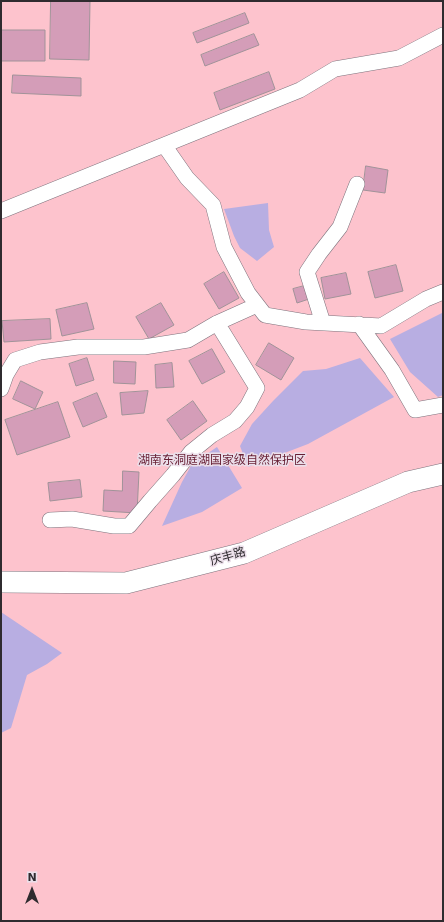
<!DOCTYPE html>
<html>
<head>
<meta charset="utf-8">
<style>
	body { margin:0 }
	#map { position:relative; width:444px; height:922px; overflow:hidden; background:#ebdfea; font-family:"DejaVu Sans",sans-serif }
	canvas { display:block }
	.frame { position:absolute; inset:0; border:2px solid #2f2b2f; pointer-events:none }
	.north { position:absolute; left:12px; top:870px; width:40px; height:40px; -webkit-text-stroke:3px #ebdfea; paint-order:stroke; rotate:0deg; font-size:11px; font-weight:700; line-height:16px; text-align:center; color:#2f2b2f }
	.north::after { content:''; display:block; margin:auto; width:14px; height:18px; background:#2f2b2f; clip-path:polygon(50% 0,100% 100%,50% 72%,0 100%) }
</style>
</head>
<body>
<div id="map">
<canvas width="444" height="922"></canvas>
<div class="frame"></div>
<div class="north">N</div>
</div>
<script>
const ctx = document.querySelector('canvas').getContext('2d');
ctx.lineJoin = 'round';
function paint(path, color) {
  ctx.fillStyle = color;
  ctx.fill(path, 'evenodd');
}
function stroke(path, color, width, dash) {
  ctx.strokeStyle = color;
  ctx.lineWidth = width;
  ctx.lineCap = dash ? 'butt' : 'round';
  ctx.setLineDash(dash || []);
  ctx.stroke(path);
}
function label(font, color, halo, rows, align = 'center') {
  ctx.font = font + ' "DejaVu Sans","Noto Sans SC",sans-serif';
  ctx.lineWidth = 3;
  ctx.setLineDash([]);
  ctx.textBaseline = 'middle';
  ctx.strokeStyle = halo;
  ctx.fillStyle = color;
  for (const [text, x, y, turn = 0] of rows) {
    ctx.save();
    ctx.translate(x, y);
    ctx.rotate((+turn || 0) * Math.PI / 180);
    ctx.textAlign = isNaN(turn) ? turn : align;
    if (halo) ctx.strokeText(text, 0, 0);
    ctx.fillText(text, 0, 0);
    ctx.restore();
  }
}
paint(new Path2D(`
	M1 1H443V921H1Z`), '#fdc3cd');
paint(new Path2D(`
	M268 203 269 230 274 247 257 261 240 248 234 236 224 209Z
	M442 313 443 315V395L438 397 410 372 390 339Z
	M360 358 394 397 308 444 248 467 240 446 252 424 273 401 303 371 326 369Z
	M217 447 242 488 202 512 162 526 182 482 192 464Z
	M1 612 62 653 47 664 27 675 11 728 1 733Z`), '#b8aee2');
const building = new Path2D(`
	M51 1H90L89 60 50 59Z
	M245 13 249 23 197 43 193 33Z
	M1 30H45V61H1Z
	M254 34 259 45 205 66 201 55Z
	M269 72 275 89 220 110 214 93Z
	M13 75 81 78V96L12 93Z
	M366 166 388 170 385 193 363 190Z
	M396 265 403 291 375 298 368 272Z
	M224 272 239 298 219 309 204 284Z
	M346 273 351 294 325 299 321 278Z
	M308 285 312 298 297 303 293 289Z
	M87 303 94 329 62 336 56 310Z
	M161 303 174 325 149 339 136 317Z
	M50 319 51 339 4 342 2 321Z
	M269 343 294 358 281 380 256 365Z
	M212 349 225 372 202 384 189 361Z
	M87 358 94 380 76 386 69 364Z
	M114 361 136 362 135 384 114 383Z
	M172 363 174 387 156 388 155 365Z
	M21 381 43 392 35 409 13 399Z
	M148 391 144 413 122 415 120 393Z
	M97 393 107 417 83 427 73 403Z
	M193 401 207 421 181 440 167 420Z
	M58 402 70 437 17 455 5 420Z
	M123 471 139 472 137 513 103 511 104 490 122 491Z
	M80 480 82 497 50 501 48 483Z`);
paint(building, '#d49db8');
stroke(building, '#a19399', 1);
const street = new Path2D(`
	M164 145 187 178 213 205 224 247 248 293 265 315 306 322 381 326 426 299 443 292
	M1 211 300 90 335 69 399 58 443 35
	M323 323 307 272 319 254 340 227 357 184
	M359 324 392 370 415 410 443 405
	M1 389 6 375 15 360 40 352 78 347H144L188 340 217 323 257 305
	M50 520 72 519 114 526H129L150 501 173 475 191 452 212 435 235 421 247 407 257 388 217 323`);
const secondary = new Path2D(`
	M1 582 126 583 244 553 408 482 443 474`);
stroke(street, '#7e737d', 16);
stroke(secondary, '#7e737d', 22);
stroke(street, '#fff', 15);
stroke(secondary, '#fff', 21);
label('12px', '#671f34', '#ebdfea', [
	["湖南东洞庭湖国家级自然保护区",222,461]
]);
label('12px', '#2f2b2f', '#ebdfea', [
	["庆丰路",228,557,-16]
]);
</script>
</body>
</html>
